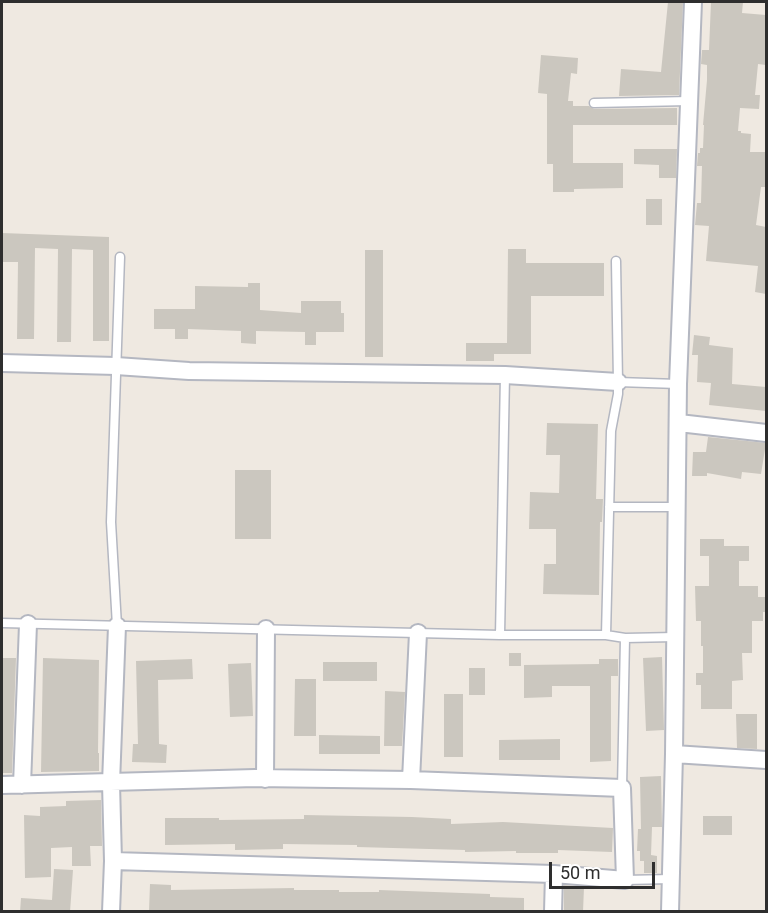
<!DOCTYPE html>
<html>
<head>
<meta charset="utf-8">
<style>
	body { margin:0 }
	#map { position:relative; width:768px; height:913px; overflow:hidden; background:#efe9e1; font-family:Roboto,sans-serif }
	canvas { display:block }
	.frame { position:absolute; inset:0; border:3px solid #2e2e2e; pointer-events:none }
	.scale { position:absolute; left:549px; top:862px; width:106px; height:27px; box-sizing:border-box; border:3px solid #2e2e2e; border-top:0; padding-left:8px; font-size:18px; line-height:21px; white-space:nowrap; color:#2e2e2e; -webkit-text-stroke:4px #fff; paint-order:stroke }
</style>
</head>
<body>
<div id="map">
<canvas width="768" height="913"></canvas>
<div class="frame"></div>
<div class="scale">50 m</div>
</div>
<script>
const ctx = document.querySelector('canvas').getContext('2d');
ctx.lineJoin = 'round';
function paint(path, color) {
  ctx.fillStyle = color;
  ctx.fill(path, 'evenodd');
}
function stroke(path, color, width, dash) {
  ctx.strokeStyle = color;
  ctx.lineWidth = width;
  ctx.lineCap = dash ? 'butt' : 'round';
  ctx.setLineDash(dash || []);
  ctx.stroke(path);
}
paint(new Path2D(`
	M668 2H683L679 95 619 96 621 69 661 72Z
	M711 2H743L742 13 766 15 765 47H766V65L758 64 755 95H760L759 109 740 108 738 131H741V133L751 134 750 152H766V187H761L756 225 766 227V294L755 292 758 266 706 261 709 226 695 225 697 203H701L702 166H697L698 153H700V148H703L704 125H703L707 80V65L701 64 702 50H709Z
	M541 55 578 58 577 74 571 73 568 101H573V106H589L594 109 677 108V125H573V163H623V188L574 189V192H553V164H547V94L538 93Z
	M634 149H677L676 178H659V165L634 164Z
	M646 199H662V225H646Z
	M2 233 109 237V341H93V250L72 249 71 342H57L58 249 35 248 34 339H17L18 262H2Z
	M508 249H526V263H604V296H531V354H494V361H466V343H507Z
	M365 250H383V357H365Z
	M248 283H260V310L301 313V301H341V313H344V332H316V345H305V332L256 331V344L241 343V331L188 329V339H175V329H154V309H195V286L248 287Z
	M694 335 710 337 709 345 733 348 732 384 766 387V411L709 405 711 383 697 382 698 355H692Z
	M547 423 598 424 596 499H603L602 522H600L599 595 543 594 544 564H556V529H529L530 492 559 493 560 455H546Z
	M708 437 766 443 761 474 742 472 741 479 707 473V476H692L693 452H706Z
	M235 470H271V539H235Z
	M700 539H724V546H749V561H739V586H758V597H766V612H763V621H752V653H742L743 680 732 681V709H701V685H696V673H703V646H701V621H696L695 586H709V556H700Z
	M509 653H521V666H509Z
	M662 657 664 730 646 731 643 658Z
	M3 658H16L12 773H2Z
	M43 658 99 660 98 753H99V771L41 772Z
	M192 659 193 679 158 680 159 744 167 745 166 763 132 762 133 744H138L136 661Z
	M599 659H618V676H611V761L590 762V686H552V697L524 698V665L599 664Z
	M323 662H377V681H323Z
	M251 663 253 716 230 717 228 664Z
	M469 668H485V695H469Z
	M295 679H316V736H294Z
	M385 691 405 692 402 746H384Z
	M444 694H463V757H444Z
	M736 714H757V749L737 748Z
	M319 735 380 736V754H319Z
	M560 739V760H499V740Z
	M661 776 662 827H652L651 855 657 856V873H644V861H640V851H637L638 829H641L640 777Z
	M101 800 102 846H90L91 866H72V847L51 848V877L25 878 24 815 40 816V807L66 806V801Z
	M304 815 412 817 451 819V824L503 822 613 828 612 852 558 850V853H516V851L465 852V850L357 847V845L283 844V849L235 850V844L165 845V818H219V820L304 819Z
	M703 816H732V835H703Z
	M54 869 73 870 70 912H20L21 898 52 900Z
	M150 884 171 885V890L294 888V890H339V892H379V890L490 894V897L524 898V912H149Z
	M564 885 584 887 583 912H564Z`), '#cbc7bf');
const lane = new Path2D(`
	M594 103 689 101
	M616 261 618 382 678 384
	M609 507H677
	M2 623 500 635H606L625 638 675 637
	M117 626 111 522 120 257
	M500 635 505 375
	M606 635 611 431 618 394V382
	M622 788 625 638
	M625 880 671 879`);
const street = new Path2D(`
	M2 363 116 366 189 371 505 375 618 382
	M679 423 766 433
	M674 754 766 760
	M265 779 266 629
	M411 780 418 633
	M2 785 255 778 411 780 622 788 625 880 554 874 113 861
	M22 785 28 624
	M111 912 113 861 111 783 117 626
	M553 912 554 874
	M670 912 674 754 678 384 693 2`);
stroke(lane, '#b4b7c1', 11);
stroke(street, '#b4b7c1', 20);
stroke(lane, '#fff', 8);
stroke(street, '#fff', 16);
</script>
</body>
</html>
